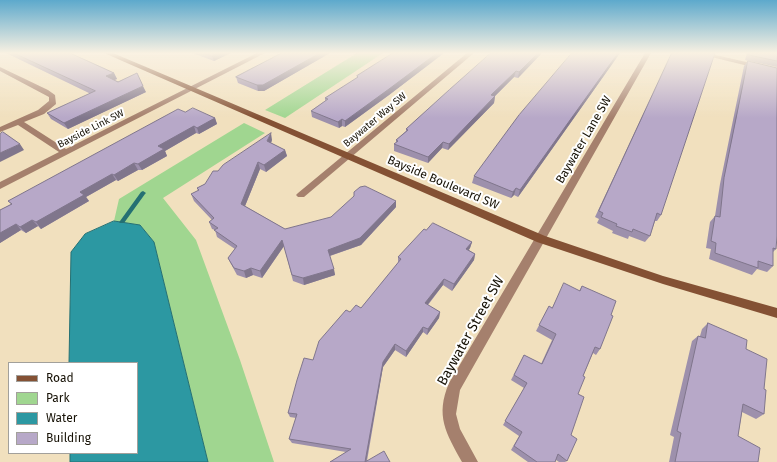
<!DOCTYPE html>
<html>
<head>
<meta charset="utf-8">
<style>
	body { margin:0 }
	#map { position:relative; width:777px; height:462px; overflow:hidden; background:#f1e0be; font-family:"Fira Sans",sans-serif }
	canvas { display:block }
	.legend { position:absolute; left:8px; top:362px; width:130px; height:92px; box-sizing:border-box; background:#fff; border:1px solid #a2a09b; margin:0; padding:5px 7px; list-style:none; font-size:12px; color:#161105 }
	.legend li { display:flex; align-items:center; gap:8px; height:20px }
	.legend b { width:20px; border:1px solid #a2a09b }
</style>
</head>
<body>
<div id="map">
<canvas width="777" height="462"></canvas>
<ul class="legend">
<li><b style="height:5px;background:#845134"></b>Road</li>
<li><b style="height:11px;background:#a0d690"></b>Park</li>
<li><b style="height:11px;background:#2c98a2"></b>Water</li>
<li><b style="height:11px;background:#b7a8c8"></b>Building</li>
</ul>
</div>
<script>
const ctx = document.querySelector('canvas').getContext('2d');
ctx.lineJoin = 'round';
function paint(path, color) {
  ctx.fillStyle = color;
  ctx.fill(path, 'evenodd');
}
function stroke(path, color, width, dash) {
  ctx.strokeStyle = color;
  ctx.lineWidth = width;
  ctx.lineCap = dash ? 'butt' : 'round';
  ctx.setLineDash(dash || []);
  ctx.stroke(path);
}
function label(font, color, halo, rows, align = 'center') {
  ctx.font = font + ' "Fira Sans",sans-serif';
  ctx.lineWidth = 4;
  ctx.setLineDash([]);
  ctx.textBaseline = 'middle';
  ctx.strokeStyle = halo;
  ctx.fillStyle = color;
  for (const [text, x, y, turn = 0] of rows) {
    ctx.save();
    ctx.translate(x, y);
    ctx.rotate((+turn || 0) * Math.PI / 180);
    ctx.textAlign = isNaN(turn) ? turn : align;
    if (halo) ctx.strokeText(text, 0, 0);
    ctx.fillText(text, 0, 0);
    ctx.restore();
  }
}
paint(new Path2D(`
	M357 53H383L285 118 265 110Z
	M244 123 265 133 163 198 196 240 240 360 274 462H208L154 242 140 225 114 221 119 199Z`), '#a0d690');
const water = new Path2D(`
	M114 221 140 225 154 242 208 462H70V453H137V363H69L71 252 85 234Z`);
paint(water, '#2c98a2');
stroke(water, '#257073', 1);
paint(new Path2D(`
	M143 191 146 193 145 194 124 223H120L119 222 120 221 141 192Z`), '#257073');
paint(new Path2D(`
	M257 53H265L0 189V182L59 152 18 125 0 132V127L38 110 49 101V97L0 71V67L48 90 55 95 56 104 44 114 24 122 66 149Z
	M467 53H474L304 197H298L296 195 298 193Z
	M645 53H651L460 390 456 414 460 429 478 462H462C446 433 435 416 449 383Z
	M695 53H707L777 69V73Z`), '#a5806d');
paint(new Path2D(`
	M104 53H113L545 236 663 276 777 308V318L663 284 537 242Z`), '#845134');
paint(new Path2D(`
	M6 53H70L114 73 117 79 114 80 146 92 68 129 51 119 47 113 91 94Z
	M192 53H231L214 61Z
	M282 53H330L264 91H258L238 83 236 77Z
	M393 53H444L389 95 345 127 342 126 339 128 312 117 311 111 325 101V98L357 78V76Z
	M542 53 518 78 514 77 495 96 494 103 448 150 442 148 428 163 394 151V144L396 143V140L406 131V129Z
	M572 53H620L518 197 514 195 511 198 472 183 474 176Z
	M672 53 661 215 657 221H655L650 236 645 242 629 236 628 239 612 233 613 231 597 223 599 219 595 217Z
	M747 53H777V67L745 60Z
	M748 61 776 249 773 252V266L767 272 757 269 752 275 709 259 711 249 706 248 710 222 715 216 720 184 744 66Z
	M185 112 215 118 217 124 199 134 196 133 165 151 167 156 142 170H138L118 181 116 180 86 197 89 201 41 229 38 226 26 233 21 230 0 243V210L11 204 8 201Z
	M272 140 271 143 285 150 287 156 266 172 260 169 245 206 285 229 396 207 361 245 330 256 335 275 304 285 293 281 284 246 262 278 253 275 246 278 237 275 231 264 228 258 235 249 217 237 215 230 212 229 209 222 212 220 194 201 191 194 198 191 197 188 205 184Z
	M426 230 472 242 470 248 469 250 475 254 474 260 452 291 443 285 428 305 440 312 439 318 427 335 423 332 406 357 395 350 383 367 367 461 390 462H330L346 452 292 443 289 439 296 418 290 417 288 413 313 360 350 312 361 308 398 263V257Z
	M582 286 611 315 600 349 596 355 593 353 583 376 578 394 571 435 567 461 565 462H559L556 460 555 462H528L511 450 519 436 503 425 524 388 511 380 524 355 541 364 552 340 536 331 549 306 552 308 579 291Z
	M708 323 746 349 764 389V414L756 419 742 412 738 436 758 462H669L674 437 670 435 692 341 698 336H700L702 329Z`), '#9d90ac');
paint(new Path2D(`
	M217 53H231L214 61 212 56Z
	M320 53H330L264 91H258L257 85Z
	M437 53H444L389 95 345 127V121Z
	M538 53H542L518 78 519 72Z
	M618 53H620L518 197 520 190Z
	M516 71 514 77 490 101 491 95Z
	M114 73 117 79 109 82 106 76Z
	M143 86 146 92 68 129 64 123Z
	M495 96 494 103 448 150 449 144Z
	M215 118 217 124 199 134 197 128Z
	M342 119V126L339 128 338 122Z
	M194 126 196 133 165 151 167 156 142 170 138 164 158 146Z
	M271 133 272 140 269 148 267 141Z
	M443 142 442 148 428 163V157Z
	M20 144 24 150 0 162V153Z
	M285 150 287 156 266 172 264 165Z
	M258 162 260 169 243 211 241 204Z
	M134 163 138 170 118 181 114 175Z
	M112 174 116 180 86 197 89 201 41 229 36 222 80 192Z
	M516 188 514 195 511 198 513 192Z
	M396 201V207L361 245 329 256 328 250Z
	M32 220 38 226 26 233 20 227Z
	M16 224 21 230 0 243V233Z
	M282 240 284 246 262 278 260 271Z
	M472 242 470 248 464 255 466 249Z
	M475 254 474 260 452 291 454 284Z
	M251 268 253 275 246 278 244 271Z
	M334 269 335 275 304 285 303 278Z
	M444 279 443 285 424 309 425 303Z
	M440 312 439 318 427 335 428 329Z
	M423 327V332L406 357V351Z
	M395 344V350L383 367 366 462H365L383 362Z`), '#80768c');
const building = new Path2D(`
	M14 53H70L114 73 106 76 118 82 137 73 143 86 64 123 47 113 95 91Z
	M205 53H217L212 56Z
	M282 53H320L263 85H257L236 77Z
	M393 53H437L389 89 345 121 342 119 338 122 311 111 328 99 325 98 358 77 357 76Z
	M491 53H538L519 72 516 71 491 95 495 96 449 144 443 142 428 157 394 144 398 141 396 140 408 130 406 129 449 90Z
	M572 53H618L520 190 516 188 513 192 474 176 519 115Z
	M672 53H715L661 215 657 213 650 236 633 229 632 232 616 226 617 224 601 217 603 213 599 211Z
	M749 53H777V61L749 55Z
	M748 61 777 68V236L776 249 773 248V266L758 261V268L715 253 716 243 711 241 715 216 720 217 724 178Z
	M193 108 215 118 197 128 194 126 158 146 164 149 138 164 134 163 114 175 112 174 80 192 84 195 36 222 32 220 20 227 16 224 0 233V210L12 204 8 201 178 109 185 112Z
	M3 132 20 144 0 153V134Z
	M271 133 267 141 285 150 264 165 258 162 241 204 285 229 331 217 354 196V192L360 187 365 186 396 201 360 238 328 250 334 269 303 278 292 275 282 240 260 271 251 268 244 271 234 268 228 258 237 246 214 230 218 228 209 222 214 218 191 194 199 190 197 188 205 184 213 171H218L223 165Z
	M433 223 472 242 466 249 475 254 454 284 444 279 425 303 440 312 428 329 423 327 406 351 395 344 383 362 365 462 384 451 390 462H330L351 449 289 439 297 414 288 413 297 380 304 358 313 360 319 341 346 310 350 312 356 305 361 308 401 259 398 257 424 229 426 230Z
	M564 283 580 291 582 286 616 301 611 315 613 316 600 349 595 347 583 376 585 377 578 394 584 397 571 435 577 439 567 461 558 454 555 462H537L514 446 522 432 505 421 527 383 514 375 524 355 542 364 556 334 539 325 549 306 552 308Z
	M708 323 747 340 746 349 767 359 764 389 766 390 764 414 743 404 738 436 760 448 758 462H675L681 433 677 431 698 336 705 338Z`);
paint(building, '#b7a8c8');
stroke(building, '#80768c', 1);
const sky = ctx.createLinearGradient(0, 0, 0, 118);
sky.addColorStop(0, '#5da9cc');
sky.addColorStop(0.45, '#f9f1e2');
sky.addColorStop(1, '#f9f1e200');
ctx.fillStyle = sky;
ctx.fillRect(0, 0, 777, 118);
label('10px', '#161105', '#fff', [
	["Baywater Way SW",375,120,-40],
	["Bayside Link SW",91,129,-27]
]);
label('12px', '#161105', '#fff', [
	["Baywater Lane SW",584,140,-60],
	["Bayside Boulevard SW",443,183,23]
]);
label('14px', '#161105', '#fff', [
	["Baywater Street SW",471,331,-61]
]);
</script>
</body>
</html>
